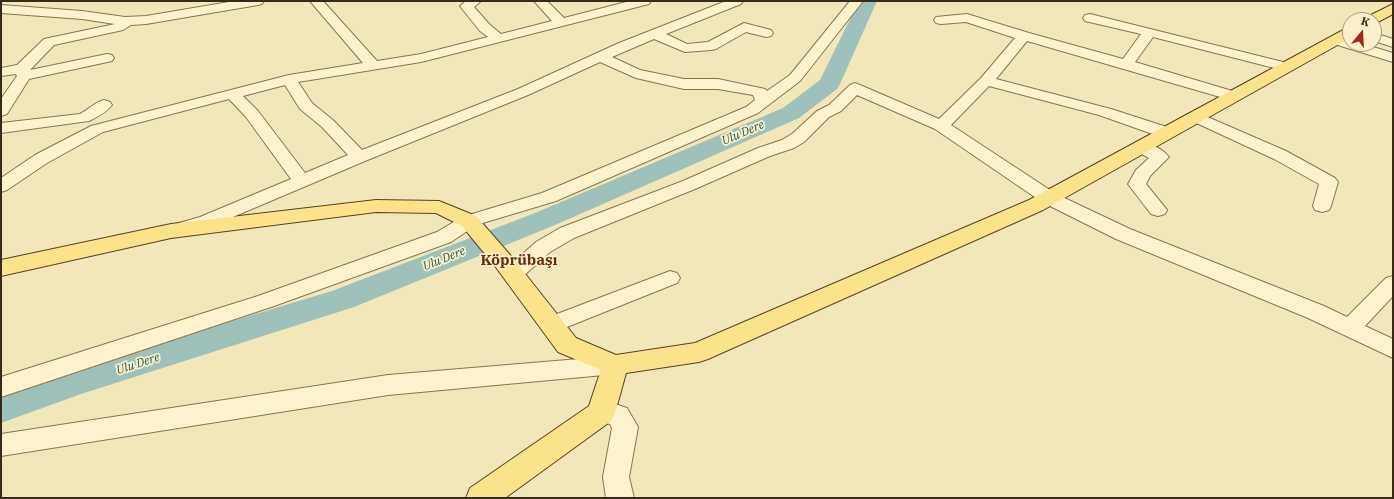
<!DOCTYPE html>
<html>
<head>
<meta charset="utf-8">
<style>
	body { margin:0 }
	#map { position:relative; width:1394px; height:499px; overflow:hidden; background:#f2e7b9; font-family:"IBM Plex Serif",serif }
	canvas { display:block }
	.frame { position:absolute; inset:0; border:2px solid #372a19; pointer-events:none }
	.north { position:absolute; left:1342px; top:12px; width:40px; height:40px; box-sizing:border-box; background:#f9f0c9; border:1px solid #aba183; border-radius:50%; rotate:18deg; font-size:11px; font-weight:700; line-height:16px; text-align:center; color:#372a19 }
	.north::after { content:''; display:block; margin:auto; width:14px; height:18px; background:#9e291d; clip-path:polygon(50% 0,100% 100%,50% 72%,0 100%) }
</style>
</head>
<body>
<div id="map">
<canvas width="1394" height="499"></canvas>
<div class="frame"></div>
<div class="north">K</div>
</div>
<script>
const ctx = document.querySelector('canvas').getContext('2d');
ctx.lineJoin = 'round';
function paint(path, color) {
  ctx.fillStyle = color;
  ctx.fill(path, 'evenodd');
}
function stroke(path, color, width, dash) {
  ctx.strokeStyle = color;
  ctx.lineWidth = width;
  ctx.lineCap = dash ? 'butt' : 'round';
  ctx.setLineDash(dash || []);
  ctx.stroke(path);
}
function label(font, color, halo, rows, align = 'center') {
  ctx.font = font + ' "IBM Plex Serif",serif';
  ctx.lineWidth = 3.5;
  ctx.setLineDash([]);
  ctx.textBaseline = 'middle';
  ctx.strokeStyle = halo;
  ctx.fillStyle = color;
  for (const [text, x, y, turn = 0] of rows) {
    ctx.save();
    ctx.translate(x, y);
    ctx.rotate((+turn || 0) * Math.PI / 180);
    ctx.textAlign = isNaN(turn) ? turn : align;
    if (halo) ctx.strokeText(text, 0, 0);
    ctx.fillText(text, 0, 0);
    ctx.restore();
  }
}
paint(new Path2D(`
	M859 1H877L840 84 837 89 799 118 555 225 354 307 81 394 1 423V393L72 369 332 291 535 213 783 108 820 80Z`), '#9ec1bb');
const minor = new Path2D(`
	M235 1H264L262 4 258 5 146 24 131 25 123 30 54 45 30 70 107 54 112 55 114 58 112 61 29 79 7 114 1 116V99L17 76 16 74 1 76V68L17 65 44 39 115 24 82 19 1 13V5L82 11 125 17 146 16Z
	M310 1H323L377 61 421 54 488 37 480 31 460 6 466 1H481L474 7 490 25 501 34 552 21 534 1H547L564 18 630 1H651L649 4 421 62 298 82 312 103 334 121 362 150 518 89 619 43 726 1H743L741 4 666 34 687 44 708 42 744 23 771 30 773 33 771 36 766 37 746 32 716 49 711 50 685 52 654 39 612 57 640 70 684 79H718L765 89 767 91 790 75 850 1H863L800 81 758 113 556 201 476 225 451 242 274 306 1 397V377L258 296 437 232 462 217 542 193 746 107 755 100 753 95 718 89H684L636 78 600 62 528 95 365 161 214 225 186 233 179 231 176 227 179 223 200 217 291 179 246 117 229 99 103 132 47 163 7 190 1 192V178L35 155 91 126 289 75 363 63ZM285 85 300 109 322 127 348 155 305 173 258 111 243 96Z
	M967 14 1029 33 1123 59 1141 34 1085 21 1083 18 1085 15 1090 14 1291 64 1293 67 1291 70 1286 71 1153 37 1135 62 1239 93 1242 96 1239 99 1234 101 1027 41 996 79 1111 109 1173 129 1175 133 1173 137 1167 138 1161 137 1099 115 989 86 951 125 1056 194 1130 229 1324 306 1347 317 1386 278 1393 276V296L1365 326 1393 339V358L1308 318 1116 239 1042 202 935 129 857 95 841 111 829 117 804 142 794 148 770 156 695 189 574 238 550 252 520 279 513 281 506 279 503 274 506 269 536 242 560 228 683 181 758 148 782 140 792 134 817 111 829 105 850 85 855 83 860 85 939 119 981 78 1015 38 966 22 941 24 936 23 934 20 936 17Z
	M1374 33 1393 39V47L1374 41Z
	M1336 36 1350 40V44H1363L1393 53V62L1331 43 1329 40 1331 37Z
	M104 100 110 102 112 105C106 113 97 117 89 121L1 133V123L80 114C88 110 95 102 104 100Z
	M1196 112 1286 151 1335 178 1338 182 1331 206 1329 210 1322 212 1315 210 1313 206 1319 184 1274 159 1190 120 1188 117 1190 114Z
	M1142 142C1151 144 1163 149 1169 157L1150 176 1146 184 1167 210 1165 214 1158 216 1151 214 1128 184 1136 170 1149 158 1136 151 1134 147 1136 143Z
	M670 271 677 273 680 278 677 283 552 333 544 331 541 325 544 319Z
	M615 356 623 359 627 365 623 371 615 374 388 395 1 456V434L388 375Z
	M601 403 618 405 627 408 638 427 629 477 634 498H606L603 477 612 428 610 424 592 420 589 413 592 406Z`);
const major = new Path2D(`
	M1393 4V14L1374 24V20H1365L1367 17Z
	M1350 28V38L1043 210 708 359 699 362 626 373 615 413 611 421 505 498H466L470 488 589 406 601 370 558 352 495 266 462 226 436 213 376 212 171 238 1 276V260L171 224 376 200 439 201 476 216 511 256 576 338 616 355 695 343 1029 200 1345 29Z`);
stroke(minor, '#897552', 2);
stroke(major, '#564228', 2);
paint(minor, '#fcf3cc');
paint(major, '#fae38b');
label('italic 12px', '#275658', '#f9f0c9', [
	["Ulu Dere",743,133,-23],
	["Ulu Dere",444,259,-22],
	["Ulu Dere",138,364,-18]
]);
label('bold 15px', '#672e14', '#f9f0c9', [
	["Köprübaşı",519,261]
]);
</script>
</body>
</html>
